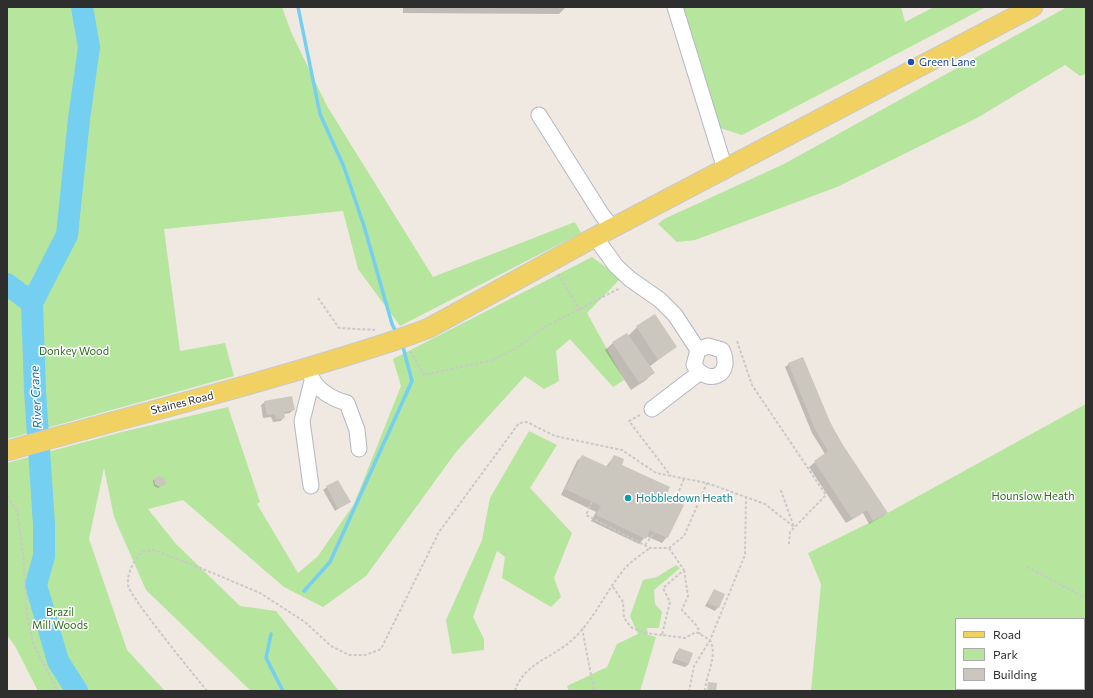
<!DOCTYPE html>
<html>
<head>
<meta charset="utf-8">
<style>
	body { margin:0 }
	#map { position:relative; width:1093px; height:698px; overflow:hidden; background:#efe9e1; font-family:Commissioner,sans-serif }
	canvas { display:block }
	.frame { position:absolute; inset:0; border:8px solid #2e2e2e; pointer-events:none }
	.legend { position:absolute; left:955px; top:618px; width:130px; height:72px; box-sizing:border-box; background:#fff; border:1px solid #ababab; margin:0; padding:5px 7px; list-style:none; font-size:12px; color:#2e2e2e }
	.legend li { display:flex; align-items:center; gap:8px; height:20px }
	.legend b { width:20px; border:1px solid #ababab }
</style>
</head>
<body>
<div id="map">
<canvas width="1093" height="698"></canvas>
<div class="frame"></div>
<ul class="legend">
<li><b style="height:5px;background:#f2d163"></b>Road</li>
<li><b style="height:11px;background:#b6e59e"></b>Park</li>
<li><b style="height:11px;background:#cbc7bf"></b>Building</li>
</ul>
</div>
<script>
const ctx = document.querySelector('canvas').getContext('2d');
ctx.lineJoin = 'round';
function paint(path, color) {
  ctx.fillStyle = color;
  ctx.fill(path, 'evenodd');
}
function stroke(path, color, width, dash) {
  ctx.strokeStyle = color;
  ctx.lineWidth = width;
  ctx.lineCap = dash ? 'butt' : 'round';
  ctx.setLineDash(dash || []);
  ctx.stroke(path);
}
function label(font, color, halo, rows, align = 'center') {
  ctx.font = font + ' Commissioner,sans-serif';
  ctx.lineWidth = 3;
  ctx.setLineDash([]);
  ctx.textBaseline = 'middle';
  ctx.strokeStyle = halo;
  ctx.fillStyle = color;
  for (const [text, x, y, turn = 0] of rows) {
    ctx.save();
    ctx.translate(x, y);
    ctx.rotate((+turn || 0) * Math.PI / 180);
    ctx.textAlign = isNaN(turn) ? turn : align;
    if (halo) ctx.strokeText(text, 0, 0);
    ctx.fillText(text, 0, 0);
    ctx.restore();
  }
}
paint(new Path2D(`
	M7 7H282L291 32 327 106 433 277 575 222 581 233 400 326 358 269 343 211 164 229 180 351 225 343 234 376 7 439Z
	M683 7H901L905 22 934 7H986L742 135 720 128Z
	M1067 7H1086V74L1080 76 1065 65 977 118 837 187 695 240 677 242 658 224 664 219 784 164Z
	M592 257 621 278 587 313 624 380 613 387 570 339 556 351 559 381 544 389 525 376 456 452 366 576 323 607 284 587 183 500 148 509 176 544 240 606 276 611 339 691H251L146 590 114 517 104 468 89 539 127 650 165 691H38L15 646 7 635V463L122 432 228 407 260 502 257 504 298 573 318 556 354 504 401 386 393 359Z
	M1086 404V691H811L821 584 808 553 873 521ZM956 619H1084V689H956Z
	M529 431 557 445 530 488 572 533 554 578 561 597 551 607 502 578 505 557 497 551 473 617 484 639V650L452 654 446 620 482 540 490 498Z
	M676 565 680 568 654 590 655 604 662 612 659 628H647L648 635 656 637 640 691H569L567 686 607 667 617 644 638 634 630 616 643 580 657 577Z`), '#b6e59e');
paint(new Path2D(`
	M403 7H566L559 14 403 13Z
	M637 327 675 347 649 367 653 373 646 380 631 390 605 350 613 343 628 336Z
	M789 364 831 424 842 445 887 513 883 516 869 524 863 513 846 523 809 467 825 454 812 433 785 367Z
	M265 402 294 409 290 413 284 414V417L281 421 273 422 271 417 263 418 261 405Z
	M582 456 606 467 614 456 667 537 662 543 646 536 639 544 591 521 596 512 561 495 577 461Z
	M154 479 163 485 158 488 154 486 153 481Z
	M327 487 349 502 335 511 323 490Z
	M714 590 718 607 715 611 705 606Z
	M679 649 689 664 685 667 672 663 676 653Z`), '#0003');
stroke(new Path2D(`
	M298 7 320 114 344 167 364 226 392 324 397 334
	M304 591 330 562 412 381 402 343
	M271 634 266 658 283 691`), '#75cff0', 3.5);
stroke(new Path2D(`
	M7 284 32 303
	M77 691 58 661 36 585 44 556V524L35 391 32 303 67 235 79 119 89 47 82 7`), '#75cff0', 22);
paint(new Path2D(`
	M655 314 677 347 658 360 636 326Z
	M627 333 655 373 639 383 612 342Z
	M803 357 831 424 843 445 888 513 873 521 867 510 852 519 814 461 828 451 815 429 788 363Z
	M292 396 295 410 284 412 285 418 276 419 275 414 267 415 264 401Z
	M582 455 608 467 614 455 624 459 622 465 670 487 666 496 684 505 668 538 650 530 646 539 596 515 601 506 565 489Z
	M159 476 164 478 166 484 160 487 155 485 154 479Z
	M338 480 351 502 338 509 326 486Z
	M714 589 725 594 719 608 708 603Z
	M679 648 693 653 689 664 675 659Z
	M708 682 717 683 716 691H707Z`), '#cbc7bf');
const minor = new Path2D(`
	M675 7 725 169
	M539 115 602 215 613 228
	M595 237 616 266 630 279 660 300 675 315 698 350 708 346 722 350C734 375 708 387 694 365L698 350
	M310 373C314 389 332 399 347 403L357 430 359 449
	M652 409 699 373
	M311 486 302 421 312 381`);
const major = new Path2D(`
	M413 334 429 328 595 237 1033 7
	M7 451C135 415 264 383 390 342`);
stroke(minor, '#b4b7c1', 17);
stroke(major, '#c9c9c9', 21);
stroke(new Path2D(`
	M558 274 580 310
	M318 298 339 328 375 330
	M737 341 752 385 826 495 790 532 789 544
	M410 351 424 375 492 360 515 349 543 328 620 288
	M640 415 629 421 671 476
	M7 496 17 511 23 553 27 616 34 646 58 691
	M675 500 684 479
	M592 502 586 515 650 548H669L684 536 707 483
	M645 545 655 532
	M669 548 684 570 663 588 670 602 662 635 685 638 696 632 710 640 694 666 689 691
	M1027 567 1086 598
	M684 570 688 596 682 610 697 626 700 634
	M613 587 623 602 624 618 631 627 644 633 662 635
	M582 628 594 691
	M207 691C195 676 129 596 128 585 127 571 134 563 141 552L154 550 208 571 260 593 305 622 331 646 349 655H365L381 649 439 532 519 423 527 422 555 436 622 450 656 473 707 483 765 504 794 527 780 488
	M515 691C523 664 552 658 571 641 594 621 606 590 626 567 633 560 642 554 650 548
	M705 691C706 674 718 656 710 640L745 555 746 497`), '#c9c9c9', 2, [3, 2]);
stroke(minor, '#fff', 15);
stroke(major, '#f2d163', 19);
const majorBridge = new Path2D(`
	M390 342 413 334`);
stroke(majorBridge, '#c9c9c9', 21, []);
stroke(majorBridge, '#f2d163', 19);
for (const [x, y, r, color] of [
	[911,62,4,"#1a4fb4"],
	[628,498,4,"#0f9aa8"]
]) {
  const dot = new Path2D();
  dot.arc(x, y, r, 0, 2 * Math.PI);
  ctx.fillStyle = color;
  ctx.fill(dot);
  stroke(dot, '#fff', 1.5);
}
label('11px', '#164399', '#fff', [
	["Green Lane",919,62]
], 'left');
label('11px', '#2c6e1b', '#fff', [
	["Donkey Wood",74,351],
	["Hounslow Heath",1033,496],
	["Brazil",60,612],
	["Mill Woods",60,625]
]);
label('11px', '#2e2e2e', '#fff', [
	["Staines Road",182,403,-14]
]);
label('11px', '#0d838f', '#fff', [
	["Hobbledown Heath",636,498]
], 'left');
label('italic 12px', '#0d6fa3', '#fff', [
	["River Crane",36,397,-93]
]);
</script>
</body>
</html>
